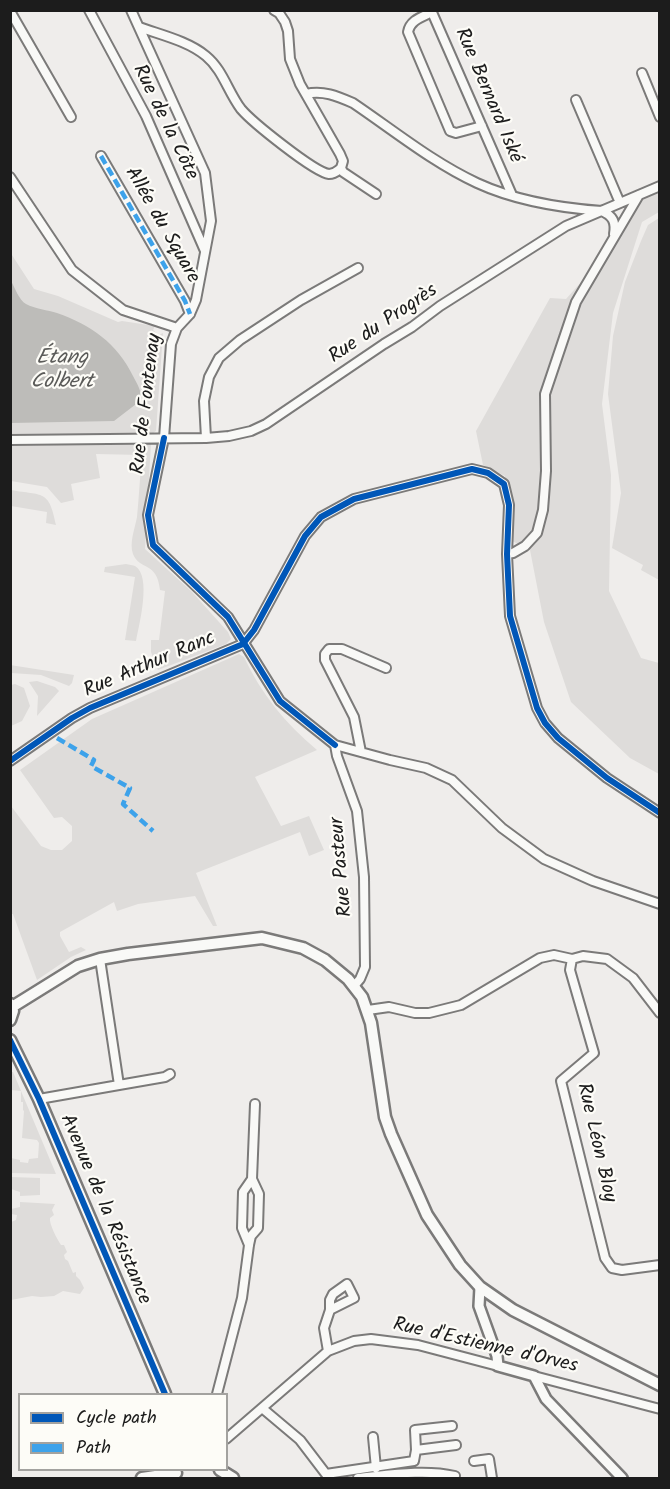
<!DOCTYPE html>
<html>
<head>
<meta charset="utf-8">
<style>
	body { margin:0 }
	#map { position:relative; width:670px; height:1489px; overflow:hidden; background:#efedeb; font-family:Kalam,sans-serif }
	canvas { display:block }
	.frame { position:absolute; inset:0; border:12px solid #1c1c1c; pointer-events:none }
	.legend { position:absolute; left:18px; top:1393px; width:210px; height:78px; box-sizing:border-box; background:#fdfcf7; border:2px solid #a3a29f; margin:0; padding:8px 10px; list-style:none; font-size:18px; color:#1c1c1c }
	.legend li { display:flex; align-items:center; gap:12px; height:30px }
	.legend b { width:30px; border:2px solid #a3a29f }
</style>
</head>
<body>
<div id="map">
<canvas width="670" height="1489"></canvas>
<div class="frame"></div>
<ul class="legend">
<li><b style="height:8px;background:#0057b8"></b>Cycle path</li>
<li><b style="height:8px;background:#3da2ea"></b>Path</li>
</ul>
</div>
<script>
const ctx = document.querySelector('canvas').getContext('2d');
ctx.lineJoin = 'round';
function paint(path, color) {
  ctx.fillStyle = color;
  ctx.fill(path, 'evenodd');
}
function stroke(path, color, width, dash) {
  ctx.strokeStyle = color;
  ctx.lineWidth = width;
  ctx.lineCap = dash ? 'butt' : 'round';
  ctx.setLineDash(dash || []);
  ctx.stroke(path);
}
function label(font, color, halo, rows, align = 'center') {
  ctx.font = font + ' Kalam,sans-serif';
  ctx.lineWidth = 4.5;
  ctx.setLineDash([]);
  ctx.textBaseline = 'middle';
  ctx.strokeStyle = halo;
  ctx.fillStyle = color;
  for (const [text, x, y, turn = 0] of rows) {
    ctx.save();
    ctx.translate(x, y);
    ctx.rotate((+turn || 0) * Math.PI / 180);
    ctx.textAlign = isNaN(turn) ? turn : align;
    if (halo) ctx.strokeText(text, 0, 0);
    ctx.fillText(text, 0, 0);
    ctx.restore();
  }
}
paint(new Path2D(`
	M659 193V212L642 222 613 313 602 404 611 475 609 591 641 658 659 663V774L630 758 571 702 544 622 530 550 512 541 505 476 483 465 476 431 550 298 566 299 608 252 639 199Z
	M659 218V580L641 570 643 565 612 548 621 493 608 394 613 336 625 282 641 241 648 225Z
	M10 252 34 289 58 296 118 322 122 321 155 326 153 330 159 335 163 333 156 431 152 434 11 435Z
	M151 443 145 549 192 592 228 632 231 639 226 644 158 670 151 652V640H159L165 591 160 590C157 561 140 571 133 554 129 543 135 528 137 517 139 496 140 476 142 455L96 454 100 478 71 484 74 500 61 503 47 487 11 481V446Z
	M11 490C43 496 49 489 56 525L46 523 47 512 11 506Z
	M126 564C129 565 133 565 135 566 152 576 139 625 136 641L125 640 135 577 104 572 105 567Z
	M239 654 244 657C261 694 286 724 317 750L255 777 281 826 309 816 324 850 309 856 300 832 196 873 217 926H213L195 896 138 904 117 911 114 902 60 932V936L69 952 81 947 86 950 71 957 37 980 13 914H11V806L41 846 51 850H62L72 841V826L62 817 54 818 20 770 92 719Z
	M10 665 74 675 72 683 69 686 41 675 11 673Z
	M37 681 55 687 59 691 37 716 38 696 29 682Z
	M15 684 24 688 30 706 22 721 11 726V685Z
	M10 1072H13L56 1174 11 1173V1158L20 1160V1162L28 1163 29 1159 38 1158 39 1143 37 1140 22 1138 24 1111 23 1110V1102H21V1091L11 1090Z
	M11 1177 40 1178V1195L20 1196V1192L11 1189Z
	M20 1202 55 1204 52 1210 54 1215 50 1218C49 1224 57 1239 61 1245H64L67 1252 64 1255 65 1259 68 1261 73 1273 76 1272V1276L80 1280 84 1288 80 1294 63 1291 54 1296 41 1297 32 1296 11 1300V1222L16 1220 17 1215 11 1214V1209L20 1207Z`), '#dedcda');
paint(new Path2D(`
	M11 281C15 288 19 300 26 304 35 309 48 310 57 313 91 325 117 343 133 376 137 384 143 392 140 401L114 421 11 423Z`), '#bdbcb9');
const minor = new Path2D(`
	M89 10 146 116 205 251
	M131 10 205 173 211 221 196 300 190 314 177 328 171 344 164 438 148 515 153 545 228 617 280 701 335 745 390 760 426 768 452 780 502 828 544 859 593 881 660 904
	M274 10 279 13 285 22 288 31 290 59 300 84 340 154 343 161 341 168
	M431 10 512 195
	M10 11 71 117
	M432 12C422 17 410 20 408 32L450 131 456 133 482 126
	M139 27C161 35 188 41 206 56 223 70 228 92 241 109 252 122 314 172 329 174 335 174 337 171 341 168
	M642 73 660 117
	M306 94C323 90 337 96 353 103 393 130 432 162 477 183 516 201 560 208 602 211 613 216 616 222 614 234
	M576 100 620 203
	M101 156 185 301 190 314
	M341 168 343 172 376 194
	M10 177 72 270 123 310 177 328
	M206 438 204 401 209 377 219 358 240 340 301 300 358 268
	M10 440 206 438 229 436 251 431 266 424 384 344 412 327 440 306 566 226 660 186
	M507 554 513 553 525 546 537 533 543 510 546 471 545 394 576 302 639 195
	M335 745 337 756 357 811 364 877 365 967 360 979 354 986
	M361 752 354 717 325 660V654L329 649H342L386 668
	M10 761 72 718 90 708 243 644 254 630 305 536 321 517 354 499 472 469 488 473 504 484 509 505 507 554 510 616 537 708 545 723 558 738 607 778 660 813
	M572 959 570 970 594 1053 561 1081 605 1258 612 1268 622 1270 660 1265
	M368 1010 389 1007 415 1013H429L461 1005 540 958 554 955 572 959 583 956 607 959 633 978 660 1013
	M119 1085 165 1077 170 1074
	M39 1099 119 1085 100 959
	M249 1245 242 1228 243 1192 252 1179 255 1104
	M328 1351 324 1328 330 1310V1300L333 1294 347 1284 354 1298 330 1310
	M534 1376 660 1409
	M217 1394 242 1298 249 1245 251 1236 258 1228 259 1194 252 1179
	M262 1408 300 1440 329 1478
	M373 1437 376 1468
	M226 1439 328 1351 354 1341 371 1339 418 1345 498 1366
	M416 1450 415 1430 452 1426
	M474 1461 489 1459 492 1478
	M326 1474 414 1461 416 1450 456 1445
	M358 1478C389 1475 424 1469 455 1476`);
const tertiary = new Path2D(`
	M480 1287 479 1306 497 1356 498 1366 534 1376 546 1399 622 1478`);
const secondary = new Path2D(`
	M10 1004 13 1011 10 1020
	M12 1007 78 966 100 959 128 954 262 938 303 948 325 960 348 979 362 997 371 1023 385 1117 391 1134 427 1215 460 1265 480 1287 513 1310 660 1385
	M10 1040 39 1099 165 1394
	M220 1470 233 1478
	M142 1478 176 1473`);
stroke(minor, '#7b7a79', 12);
stroke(tertiary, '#7b7a79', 14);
stroke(secondary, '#7b7a79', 15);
stroke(minor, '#f9f9f7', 8);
stroke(tertiary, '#f9f9f7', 9);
stroke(secondary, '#f9f9f7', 10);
stroke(new Path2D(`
	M101 156 185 301 190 314
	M57 738 94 760 91 766 130 788 123 804 153 831`), '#3da2ea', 4.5, [9, 4.5]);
stroke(new Path2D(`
	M164 438 148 515 153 545 228 617 280 701 335 745
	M10 761 72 718 90 708 243 644 254 630 305 536 321 517 354 499 472 469 488 473 504 484 509 505 507 554 510 616 537 708 545 723 558 738 607 778 660 813
	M10 1040 39 1099 165 1394`), '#0057b8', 6);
label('20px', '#1c1c1c', '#fdfcf7', [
	["Rue Bernard Iské",487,96,67],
	["Rue de la Côte",164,123,64],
	["Allée du Square",161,226,60],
	["Rue du Progrès",384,325,-34],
	["Rue de Fontenay",148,404,-83],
	["Rue Arthur Ranc",150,666,-23],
	["Rue Pasteur",343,867,-95],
	["Rue Léon Bloy",595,1143,77],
	["Avenue de la Résistance",104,1210,67],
	["Rue d'Estienne d'Orves",485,1347,13]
]);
label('italic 21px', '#5b5b59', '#fdfcf7', [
	["Étang",62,359],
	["Colbert",62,383]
]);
</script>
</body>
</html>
